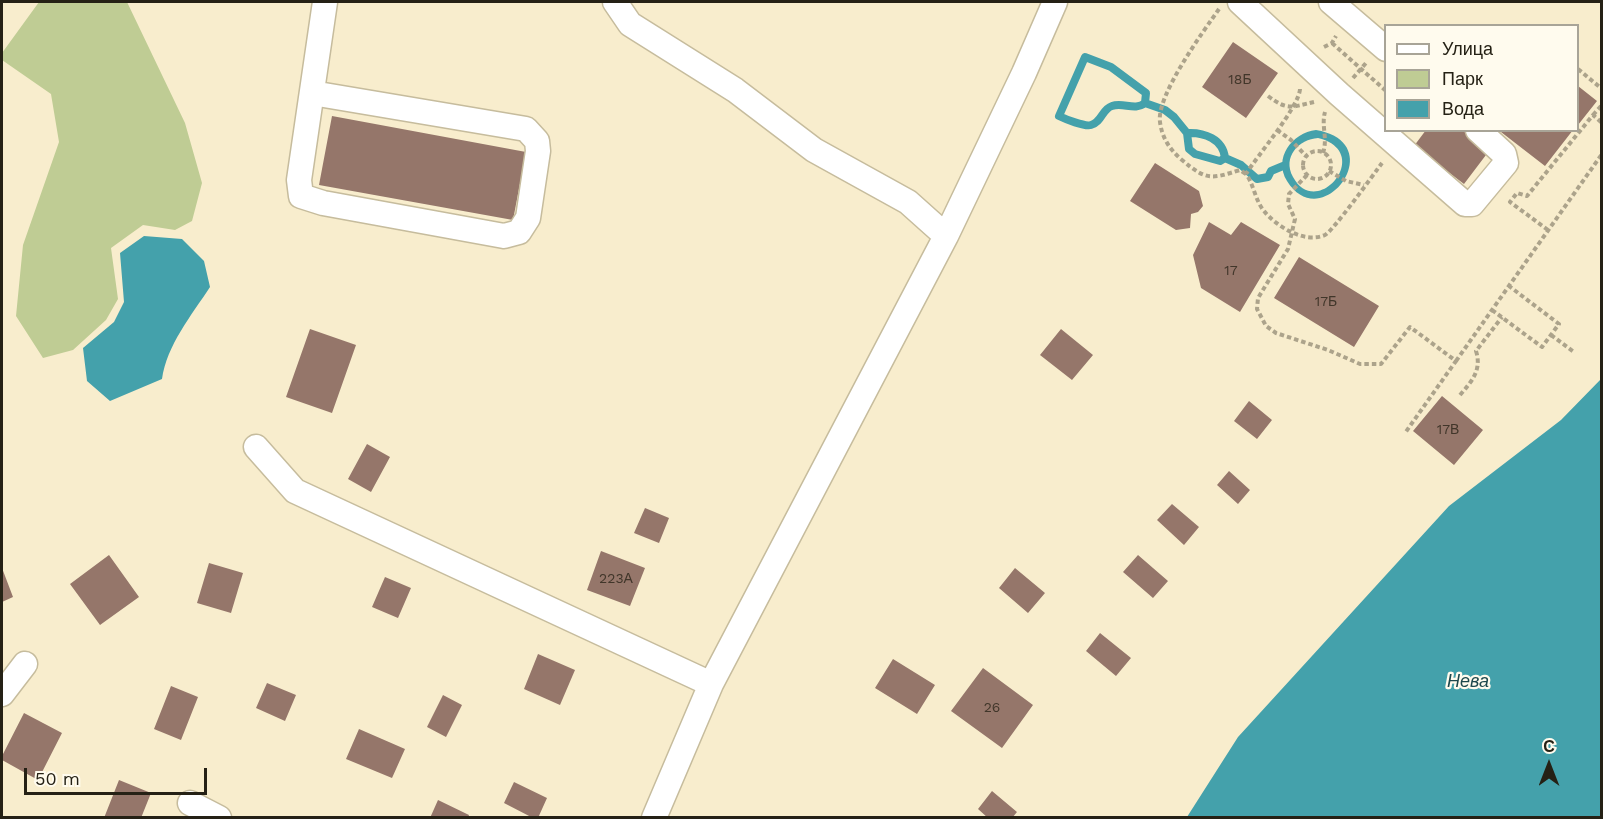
<!DOCTYPE html>
<html>
<head>
<meta charset="utf-8">
<style>
	body { margin:0 }
	#map { position:relative; width:1603px; height:819px; overflow:hidden; background:#f8edcd; font-family:"Work Sans",sans-serif }
	canvas { display:block }
	.frame { position:absolute; inset:0; border:3px solid #252115; pointer-events:none }
	.legend { position:absolute; left:1384px; top:24px; width:195px; height:108px; box-sizing:border-box; background:#fffbee; border:2px solid #a8a497; margin:0; padding:8px 10px; list-style:none; font-size:18px; color:#252115 }
	.legend li { display:flex; align-items:center; gap:12px; height:30px }
	.legend b { width:30px; border:2px solid #a8a497 }
	.north { position:absolute; left:1519px; top:735px; width:60px; height:60px; -webkit-text-stroke:4px #fffbee; paint-order:stroke; rotate:0deg; font-size:16px; font-weight:700; line-height:24px; text-align:center; color:#252115 }
	.north::after { content:''; display:block; margin:auto; width:21px; height:27px; background:#252115; clip-path:polygon(50% 0,100% 100%,50% 72%,0 100%) }
	.scale { position:absolute; left:24px; top:768px; width:183px; height:27px; box-sizing:border-box; border:3px solid #252115; border-top:0; padding-left:8px; font-size:18px; line-height:21px; white-space:nowrap; color:#252115; -webkit-text-stroke:4px #fffbee; paint-order:stroke }
</style>
</head>
<body>
<div id="map">
<canvas width="1603" height="819"></canvas>
<div class="frame"></div>
<ul class="legend">
<li><b style="height:8px;background:#fff"></b>Улица</li>
<li><b style="height:16px;background:#bfcc94"></b>Парк</li>
<li><b style="height:16px;background:#44a1ab"></b>Вода</li>
</ul>
<div class="north">С</div>
<div class="scale">50 m</div>
</div>
<script>
const ctx = document.querySelector('canvas').getContext('2d');
ctx.lineJoin = 'round';
function paint(path, color) {
  ctx.fillStyle = color;
  ctx.fill(path, 'evenodd');
}
function stroke(path, color, width, dash) {
  ctx.strokeStyle = color;
  ctx.lineWidth = width;
  ctx.lineCap = dash ? 'butt' : 'round';
  ctx.setLineDash(dash || []);
  ctx.stroke(path);
}
function label(font, color, halo, rows, align = 'center') {
  ctx.font = font + ' "Work Sans",sans-serif';
  ctx.lineWidth = 4.5;
  ctx.setLineDash([]);
  ctx.textBaseline = 'middle';
  ctx.strokeStyle = halo;
  ctx.fillStyle = color;
  for (const [text, x, y, turn = 0] of rows) {
    ctx.save();
    ctx.translate(x, y);
    ctx.rotate((+turn || 0) * Math.PI / 180);
    ctx.textAlign = isNaN(turn) ? turn : align;
    if (halo) ctx.strokeText(text, 0, 0);
    ctx.fillText(text, 0, 0);
    ctx.restore();
  }
}
paint(new Path2D(`
	M39 2H127L185 123 202 183 192 221 175 230 143 225 111 248 118 299 106 320 73 350 43 358 16 316 23 245 59 142 51 94 2 60V53Z`), '#bfcc94');
paint(new Path2D(`
	M1316 130C1392 143 1322 237 1287 181 1273 158 1292 133 1316 130ZM1318 138C1375 152 1317 221 1293 177 1282 157 1299 139 1318 138Z
	M144 236 182 239 204 261 210 287C191 316 167 345 162 379L110 401 87 381 83 348 114 322 124 302 120 253Z
	M1601 379V817H1187L1238 737 1449 506 1561 420Z`), '#44a1ab');
stroke(new Path2D(`
	M1085 57 1111 67 1146 93 1145 103C1135 111 1123 102 1112 106 1102 109 1102 122 1091 125 1085 127 1065 119 1059 116Z
	M1145 103 1165 110 1174 117 1187 133 1189 149 1195 154 1220 161 1225 158 1241 165 1257 179 1268 177 1271 171 1283 166
	M1187 133C1204 132 1223 139 1225 158`), '#44a1ab', 8);
paint(new Path2D(`
	M1233 42 1278 73 1246 118 1202 87Z
	M1578 86 1597 101 1578 125Z
	M332 116 526 152 513 220 319 185Z
	M1426 130H1462L1489 151 1464 184 1414 146Z
	M1503 130H1573L1545 166 1501 132Z
	M1155 163 1199 191 1203 206 1198 212 1191 214 1190 228 1176 230 1130 201Z
	M1209 222 1231 235 1241 222 1280 245 1240 312 1201 288 1193 255Z
	M1299 257 1379 306 1354 347 1274 298Z
	M310 329 356 345 332 413 286 397Z
	M1061 329 1093 355 1072 380 1040 355Z
	M1442 396 1483 430 1454 465 1413 431Z
	M1249 401 1272 420 1257 439 1234 421Z
	M367 444 390 457 371 492 348 479Z
	M1229 471 1250 490 1238 504 1217 485Z
	M1172 504 1199 527 1184 545 1157 520Z
	M645 508 669 518 659 543 634 533Z
	M601 551 645 568 630 606 587 590Z
	M109 555 139 597 100 625 70 584Z
	M1138 555 1168 581 1153 598 1123 572Z
	M209 563 243 573 231 613 197 603Z
	M2 568 13 597 2 602Z
	M1015 568 1045 593 1028 613 999 588Z
	M385 577 411 588 398 618 372 607Z
	M1100 633 1131 658 1116 676 1086 651Z
	M538 654 575 670 560 705 524 689Z
	M893 659 935 685 917 714 875 688Z
	M983 668 1033 705 1002 748 951 711Z
	M267 683 296 695 285 721 256 708Z
	M171 686 198 697 181 740 154 729Z
	M443 695 462 705 446 737 427 727Z
	M24 713 62 733 38 780 2 760V756Z
	M359 729 405 749 392 778 346 759Z
	M119 780 151 793 141 818H104Z
	M514 782 547 798 538 818H533L504 803Z
	M992 791 1017 812 1012 818H988L978 809Z
	M438 800 469 815 468 818H430Z`), '#95766a');
const minor = new Path2D(`
	M615 2 630 24 735 90 814 150 908 202 946 236
	M1240 2 1339 94 1465 204H1472L1506 163 1504 154 1478 130
	M1331 2 1386 49
	M312 93 526 129 537 141 538 151 528 218 519 232 504 236 323 203 301 196 299 180 325 2
	M256 447 295 491 711 684
	M2 694 25 664
	M190 803 219 818
	M654 818 711 684 946 236 1024 73 1055 2`);
stroke(minor, '#c6bc9d', 27);
stroke(new Path2D(`
	M1219 9C1203 32 1156 96 1160 122 1162 138 1170 150 1182 160 1207 181 1211 179 1240 170L1246 174
	M1332 43 1386 91
	M1324 47 1332 43 1336 36
	M1578 69 1602 89
	M1353 78 1366 63
	M1300 89C1299 107 1257 156 1246 174 1254 185 1255 200 1264 211 1276 226 1304 244 1325 235 1333 231 1373 175 1382 163
	M1268 96C1288 111 1291 107 1314 102
	M1593 115 1602 105
	M1277 130 1291 140 1306 156
	M1303 165a14 14 0 1 1 28 0a14 14 0 1 1-28 0Z
	M1323 153C1328 138 1321 126 1325 112
	M1329 171 1346 181 1364 185
	M1307 175 1289 194 1288 204 1295 219 1288 249 1258 298 1257 309 1266 326 1276 333 1328 350 1360 364H1381L1410 327 1456 361 1405 433
	M1548 230 1510 202 1517 193 1527 196 1593 115 1602 123
	M1492 310 1542 347 1559 324 1509 286
	M1551 335 1574 352
	M1456 361 1602 154
	M1460 395C1472 381 1482 370 1476 351L1502 317`), '#aca38b', 4, [4.5, 3]);
stroke(minor, '#fff', 24);
label('14px', '#41362a', null, [
	["18Б",1240,80],
	["17",1231,271],
	["17Б",1326,302],
	["17В",1448,430],
	["223А",616,579],
	["26",992,708]
]);
label('italic 18px', '#1e484d', '#fffbee', [
	["Нева",1468,682]
]);
</script>
</body>
</html>
